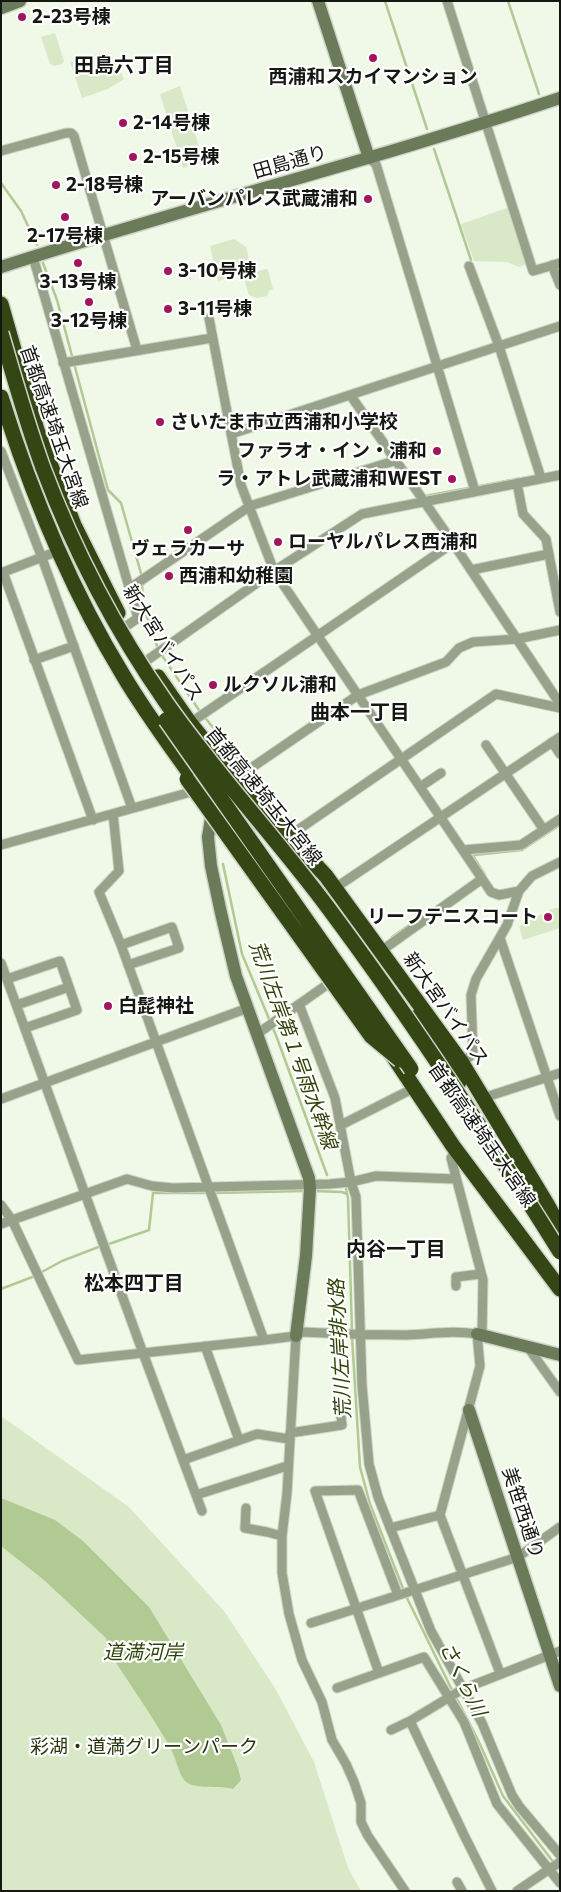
<!DOCTYPE html>
<html>
<head>
<meta charset="utf-8">
<style>
	body { margin:0 }
	#map { position:relative; width:561px; height:1892px; overflow:hidden; background:#f0f8e8; font-family:Commissioner,sans-serif }
	canvas { display:block }
	.frame { position:absolute; inset:0; border:2px solid #151812; pointer-events:none }
</style>
</head>
<body>
<div id="map">
<canvas width="561" height="1892"></canvas>
<div class="frame"></div>
</div>
<script>
const ctx = document.querySelector('canvas').getContext('2d');
ctx.lineJoin = 'round';
function paint(path, color) {
  ctx.fillStyle = color;
  ctx.fill(path, 'evenodd');
}
function stroke(path, color, width, dash) {
  ctx.strokeStyle = color;
  ctx.lineWidth = width;
  ctx.lineCap = dash ? 'butt' : 'round';
  ctx.setLineDash(dash || []);
  ctx.stroke(path);
}
function label(font, color, halo, rows, align = 'center') {
  ctx.font = font + ' Commissioner,"Noto Sans JP",sans-serif';
  ctx.lineWidth = 4.5;
  ctx.setLineDash([]);
  ctx.textBaseline = 'middle';
  ctx.strokeStyle = halo;
  ctx.fillStyle = color;
  for (const [text, x, y, turn = 0] of rows) {
    ctx.save();
    ctx.translate(x, y);
    ctx.rotate((+turn || 0) * Math.PI / 180);
    ctx.textAlign = isNaN(turn) ? turn : align;
    if (halo) ctx.strokeText(text, 0, 0);
    ctx.fillText(text, 0, 0);
    ctx.restore();
  }
}
paint(new Path2D(`
	M55 33 64 61 62 64 54 66 50 64 41 37Z
	M101 53 113 57 124 79 108 89 82 98 70 62Z
	M180 86 204 162 183 168 160 94Z
	M510 207 529 263 519 267 507 262 474 261 461 224Z
	M234 239 246 247 252 270 218 281 210 246Z
	M266 269 268 270 273 289 269 291 267 296 257 298 249 295 243 276Z
	M554 908H560V928L523 940 519 926Z
	M1 1416 129 1507 224 1611 275 1688 314 1762 348 1868 361 1891H1Z`), '#d9e8c7');
paint(new Path2D(`
	M1 1498 55 1520 83 1541 149 1607 221 1725 238 1768 241 1780 233 1789C221 1785 194 1790 185 1781 178 1773 176 1758 171 1749 153 1717 131 1686 111 1655L106 1638 44 1580 1 1546Z`), '#b1c993');
stroke(new Path2D(`
	M385 1 427 129
	M508 1 539 94
	M434 149 471 260
	M1 183 21 211 37 245
	M43 263 57 300 108 490 121 503 142 577
	M425 496 539 475
	M142 582 143 605 158 649
	M161 654 199 710 242 764
	M223 864 242 954 277 1038 327 1175
	M482 877 485 875 473 856 475 855 522 850 560 825
	M392 937 425 914
	M346 1189 348 1198 352 1331
	M313 1191 342 1192 347 1194
	M213 1193 305 1191
	M106 1245 149 1230 153 1193H208
	M40 1273 62 1261 101 1246
	M1 1289 35 1276
	M352 1337 360 1467 370 1504 404 1591
	M406 1596 453 1692
	M456 1697 479 1742 503 1796 554 1863`), '#b1c993', 2.5);
const street = new Path2D(`
	M447 1 533 271 560 263
	M1 151 66 133H71L74 136 137 350
	M369 158 376 164 475 491
	M33 257 138 618 125 627
	M552 265 560 285
	M469 266 499 346 541 478
	M209 318 241 485 274 571 491 892 499 895 519 891
	M63 363 212 338
	M351 396 453 543 560 704
	M231 434 560 326
	M1 451 42 558 132 808
	M517 483 523 514 546 539 560 612
	M471 570 549 554
	M3 572 93 820
	M1 573 58 551
	M130 588 250 506 397 460
	M34 660 74 646
	M146 661 274 571 362 514 560 475
	M190 723 453 543
	M552 742 560 754
	M486 745 544 830
	M235 779 358 695 446 662 459 648 473 642 517 639 560 630
	M420 787 441 773
	M113 814 119 871 99 892 121 945 264 1340
	M289 836 496 694 560 708
	M1 845 198 790
	M463 850 521 845 560 819
	M335 888 560 737
	M500 938 560 1116
	M121 945 172 927 179 948 128 965
	M381 951 482 879
	M1 963 143 1353 202 1511
	M7 979 60 961 77 1010 25 1028
	M299 1004 335 1098 351 1182 356 1197 362 1385 369 1464 378 1497 431 1631 482 1723 512 1795 519 1806 560 1855
	M17 1005 69 987
	M257 1034 335 979
	M462 1063 473 1054 471 995 476 979 507 925 519 891 532 876 560 862
	M483 1098 560 1073
	M1 1099 248 1008
	M341 1125 414 1088
	M456 1149 451 1158 483 1280 482 1335
	M1 1205 12 1220 78 1360 264 1340 296 1336 302 1332C337 1334 372 1335 407 1335 431 1334 453 1330 477 1334L480 1366 440 1515 500 1673
	M1 1224 127 1179 152 1186 173 1188 330 1184 351 1182 376 1176 456 1179
	M456 1286V1277L481 1274
	M296 1336 287 1493 282 1536V1573L289 1614 302 1660 322 1702 332 1740 346 1764 354 1782 361 1803V1822L368 1836 405 1891
	M205 1346 239 1440
	M527 1346 560 1392
	M290 1433 342 1425 340 1408
	M183 1460 257 1434 289 1439
	M315 1491 379 1673
	M316 1491 358 1490 398 1595
	M196 1495 287 1466
	M246 1508 245 1528 267 1532 282 1536
	M390 1528 440 1515
	M311 1623 518 1557 560 1527
	M337 1688 424 1657 464 1722 497 1804 560 1883
	M410 1721 464 1835 492 1891
	M391 1730 410 1721 463 1689 560 1651
	M457 1882 462 1891
	M517 1891 560 1862`);
const secondary = new Path2D(`
	M318 1 369 158
	M1 8 20 1
	M1 267C187 207 375 160 560 98
	M226 790 213 806 208 837 211 866 221 913 236 976 309 1178 310 1188 306 1256 296 1336
	M477 1334 560 1355
	M469 1410 560 1686`);
const highway = new Path2D(`
	M1 304 37 430 74 525 118 613
	M1 397C31 493 70 588 123 675 146 714 174 751 200 788
	M158 677 190 723 235 779 326 876 462 1063 547 1204 560 1228
	M417 1017 459 1082
	M389 1050 453 1146 560 1289`);
stroke(street, '#cdd4c6', 11);
stroke(secondary, '#cdd4c6', 15);
stroke(highway, '#cdd4c6', 18);
stroke(street, '#97a28b', 9);
stroke(secondary, '#6b7a59', 12);
stroke(highway, '#334614', 15);
const highwayBridge = new Path2D(`
	M1 333C14 378 27 424 43 468 74 551 116 631 167 704 217 775 277 839 329 909 411 1019 487 1135 560 1252
	M166 720 411 1069
	M187 779 371 1036 400 1060`);
stroke(highwayBridge, '#cdd4c6', 18, []);
stroke(highwayBridge, '#334614', 15);
for (const [x, y, r, color] of [
	[22,17,5,"#a1155f"],
	[373,58,5,"#a1155f"],
	[123,123,5,"#a1155f"],
	[133,157,5,"#a1155f"],
	[56,185,5,"#a1155f"],
	[368,199,5,"#a1155f"],
	[65,217,5,"#a1155f"],
	[78,263,5,"#a1155f"],
	[168,271,5,"#a1155f"],
	[89,302,5,"#a1155f"],
	[168,309,5,"#a1155f"],
	[160,422,5,"#a1155f"],
	[437,451,5,"#a1155f"],
	[452,479,5,"#a1155f"],
	[188,530,5,"#a1155f"],
	[278,542,5,"#a1155f"],
	[169,576,5,"#a1155f"],
	[213,685,5,"#a1155f"],
	[548,917,5,"#a1155f"],
	[108,1006,5,"#a1155f"]
]) {
  const dot = new Path2D();
  dot.arc(x, y, r, 0, 2 * Math.PI);
  ctx.fillStyle = color;
  ctx.fill(dot);
  stroke(dot, '#fff', 2);
}
label('bold 19px', '#151812', '#fff', [
	["2-23号棟",32,17],
	["西浦和スカイマンション",373,77,"center"],
	["2-14号棟",133,123],
	["2-15号棟",143,157],
	["2-18号棟",66,185],
	["アーバンパレス武蔵浦和",358,199,"right"],
	["2-17号棟",65,236,"center"],
	["3-10号棟",178,271],
	["3-13号棟",78,282,"center"],
	["3-11号棟",178,309],
	["3-12号棟",89,321,"center"],
	["さいたま市立西浦和小学校",170,422],
	["ファラオ・イン・浦和",427,451,"right"],
	["ラ・アトレ武蔵浦和WEST",442,479,"right"],
	["ローヤルパレス西浦和",288,542],
	["ヴェラカーサ",188,549,"center"],
	["西浦和幼稚園",179,576],
	["ルクソル浦和",223,685],
	["リーフテニスコート",538,917,"right"],
	["白髭神社",118,1006]
], 'left');
label('19px', '#151812', '#fff', [
	["田島通り",290,162,-16],
	["首都高速埼玉大宮線",54,427,71],
	["新大宮バイパス",163,643,58],
	["首都高速埼玉大宮線",264,796,51],
	["新大宮バイパス",446,1009,55],
	["首都高速埼玉大宮線",482,1135,55],
	["美笹西通り",523,1513,72]
]);
label('19px', '#27360f', '#fff', [
	["彩湖・道満グリーンパーク",144,1747]
]);
label('bold 20px', '#151812', '#fff', [
	["田島六丁目",124,65],
	["曲本一丁目",360,712],
	["内谷一丁目",396,1249],
	["松本四丁目",134,1283]
]);
label('italic 20px', '#304509', '#fff', [
	["荒川左岸第１号雨水幹線",293,1045,70],
	["荒川左岸排水路",340,1349,-93],
	["道満河岸",143,1652],
	["さくら川",463,1679,64]
]);
</script>
</body>
</html>
